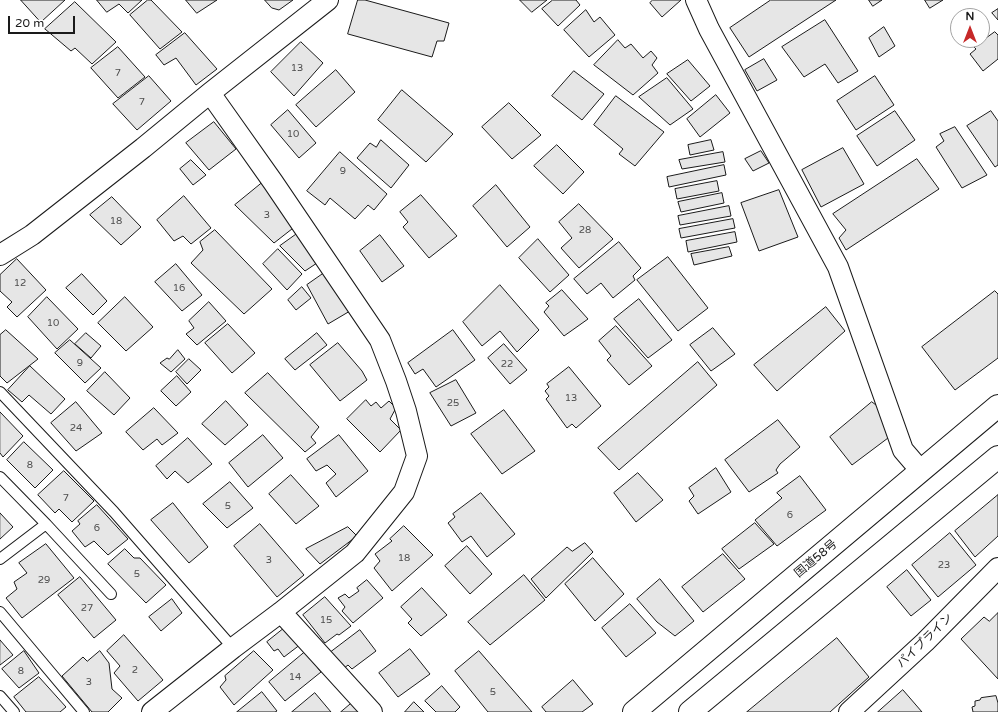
<!DOCTYPE html>
<html>
<head>
<meta charset="utf-8">
<style>
	body { margin:0 }
	#map { position:relative; width:998px; height:712px; overflow:hidden; background:#fff; font-family:"Varela Round",sans-serif }
	canvas { display:block }
	.north { position:absolute; left:950px; top:8px; width:40px; height:40px; box-sizing:border-box; background:#fff; border:1px solid #a3a3a3; border-radius:50%; rotate:0deg; font-size:11px; font-weight:700; line-height:16px; text-align:center; color:#1a1a1a }
	.north::after { content:''; display:block; margin:auto; width:14px; height:18px; background:#c62828; clip-path:polygon(50% 0,100% 100%,50% 72%,0 100%) }
	.scale { position:absolute; left:8px; top:16px; width:67px; height:18px; box-sizing:border-box; border:2px solid #1a1a1a; border-top:0; padding-left:5px; font-size:12px; line-height:14px; white-space:nowrap; color:#1a1a1a; -webkit-text-stroke:3px #fff; paint-order:stroke }
</style>
</head>
<body>
<div id="map">
<canvas width="998" height="712"></canvas>
<div class="north">N</div>
<div class="scale">20 m</div>
</div>
<script>
const ctx = document.querySelector('canvas').getContext('2d');
ctx.lineJoin = 'round';
function paint(path, color) {
  ctx.fillStyle = color;
  ctx.fill(path, 'evenodd');
}
function stroke(path, color, width, dash) {
  ctx.strokeStyle = color;
  ctx.lineWidth = width;
  ctx.lineCap = dash ? 'butt' : 'round';
  ctx.setLineDash(dash || []);
  ctx.stroke(path);
}
function label(font, color, halo, rows, align = 'center') {
  ctx.font = font + ' "Varela Round","Noto Sans JP",sans-serif';
  ctx.lineWidth = 3;
  ctx.setLineDash([]);
  ctx.textBaseline = 'middle';
  ctx.strokeStyle = halo;
  ctx.fillStyle = color;
  for (const [text, x, y, turn = 0] of rows) {
    ctx.save();
    ctx.translate(x, y);
    ctx.rotate((+turn || 0) * Math.PI / 180);
    ctx.textAlign = isNaN(turn) ? turn : align;
    if (halo) ctx.strokeText(text, 0, 0);
    ctx.fillText(text, 0, 0);
    ctx.restore();
  }
}
const building = new Path2D(`
	M21 0H65L41 22Z
	M97 0H142L128 13 119 4 107 12Z
	M148 0H151L182 32 160 49 130 15Z
	M186 0H217L197 13Z
	M265 0H293L279 10 272 8Z
	M358 0H365L449 23 444 41H437L432 57 348 34Z
	M520 0H547L532 12Z
	M553 0H576L580 5 558 26 542 9Z
	M653 0H681L662 17 650 3Z
	M771 0H836L749 57 730 28Z
	M869 0H882L873 6Z
	M925 0H943L930 8Z
	M75 2 116 42 92 64 75 48 71 51 45 29Z
	M998 9V20L992 13Z
	M586 10 594 22 600 17 615 35 589 57 564 30Z
	M825 20 858 71 838 83 825 64 804 77 782 47Z
	M884 27 895 46 879 57 869 38Z
	M995 32 998 35V59L983 71 970 54 976 49 974 47Z
	M185 33 217 69 196 85 176 58 164 65 156 55Z
	M618 40 625 48 631 44 643 58 651 51 657 58 652 65 658 73 633 95 594 65Z
	M301 42 323 63 294 96 271 72Z
	M118 47 145 77 118 98 91 68Z
	M764 59 777 80 757 91 745 70Z
	M688 60 710 86 691 101 667 74Z
	M336 70 355 92 316 127 296 105Z
	M574 71 604 94 582 120 552 96Z
	M149 76 171 101 137 130 113 104Z
	M875 76 894 105 856 130 837 101Z
	M667 78 693 109 670 125 639 97Z
	M402 90 453 134 426 162 378 120Z
	M716 95 730 113 700 137 687 119Z
	M616 96 664 132 635 166 619 154 623 149 594 125Z
	M509 103 541 135 512 159 482 127Z
	M288 110 316 143 299 158 271 125Z
	M895 111 915 140 877 166 857 136Z
	M991 111 998 121V165L995 167 967 126Z
	M214 122 236 149 209 170 186 143Z
	M955 127 987 175 962 188 936 147 944 141 940 134Z
	M381 140 409 165 391 188 357 158 370 143 376 147Z
	M711 140 714 150 690 155 688 145Z
	M557 145 584 172 563 194 534 166Z
	M843 148 864 184 821 207 802 170Z
	M761 151 769 163 753 171 745 159Z
	M340 152 387 194 374 210 368 205 355 219 330 198 325 205 307 191Z
	M723 152 725 162 682 169 679 160Z
	M917 159 939 189 846 250 839 238 846 230 833 214Z
	M191 160 206 175 193 185 180 169Z
	M724 165 726 175 669 187 667 177Z
	M717 181 719 191 677 199 675 189Z
	M262 183 297 225 274 243 235 205Z
	M496 185 530 227 507 247 473 206Z
	M779 190 798 237 759 251 741 203Z
	M722 193 724 203 681 212 678 202Z
	M421 195 457 236 429 258 403 227 408 222 400 212Z
	M184 196 211 228 191 244 183 236 174 241 157 220Z
	M112 197 141 227 121 245 90 215Z
	M579 204 613 239 579 268 561 248 572 238 559 222Z
	M729 206 731 216 680 225 678 216Z
	M733 219 735 228 681 238 679 229Z
	M215 230 272 289 244 314 191 263 203 250 200 242Z
	M301 231 320 261 305 271 280 246Z
	M735 232 737 242 688 252 686 241Z
	M380 235 404 266 382 282 360 251Z
	M538 239 569 275 550 292 519 258Z
	M619 242 641 268 633 276 635 280 613 298 601 283 587 294 574 279Z
	M729 247 732 256 694 265 691 254Z
	M278 249 302 274 287 290 263 264Z
	M668 257 708 308 678 331 637 280Z
	M17 259 46 290 17 317 7 307 12 302 0 291V275Z
	M176 264 202 295 182 311 155 282Z
	M327 271 350 311 328 324 307 285Z
	M82 274 107 301 93 315 66 288Z
	M500 285 539 330 517 352 500 331 482 346 463 322Z
	M302 287 311 298 296 310 288 300Z
	M562 290 588 319 564 336 544 312 549 306 546 303Z
	M995 291 998 294V358L955 390 922 347Z
	M47 297 78 329 57 349 28 317Z
	M125 297 153 327 126 351 98 323Z
	M639 299 672 340 648 358 614 319Z
	M209 302 226 321 197 345 186 334 194 328 189 321Z
	M826 307 845 331 777 391 754 365Z
	M228 324 255 353 232 373 205 343Z
	M616 326 652 366 629 385 607 360 611 356 599 341Z
	M713 328 735 354 711 371 690 345Z
	M6 330 38 359 7 383 0 376V335Z
	M453 330 475 360 436 387 423 369 415 374 408 363Z
	M86 333 101 346 91 358 75 344Z
	M317 333 327 345 295 370 285 359Z
	M70 340 101 368 85 383 55 353Z
	M338 343 362 371 367 380 340 401 310 365Z
	M504 344 527 370 510 384 488 358Z
	M178 350 185 359 171 372 160 363 167 358 169 359Z
	M189 359 201 370 187 384 176 372Z
	M698 362 717 385 619 470 598 448Z
	M30 366 65 399 51 414 29 395 22 402 8 390Z
	M569 367 601 406 576 428 572 424 567 428 546 399 549 396 545 391 549 387 547 384Z
	M105 372 130 398 114 415 87 391Z
	M268 373 319 427 311 437 316 443 305 452 245 393Z
	M177 376 191 392 176 406 161 391Z
	M456 380 476 413 451 426 430 393Z
	M366 400 371 406 376 402 381 408 389 401 396 408 390 419 401 430 380 452 347 419Z
	M226 401 248 425 225 445 202 424Z
	M76 402 102 433 76 451 51 423Z
	M872 402 880 408 888 438 852 465 830 437Z
	M154 408 178 433 162 445 157 439 143 450 126 432Z
	M504 410 535 451 502 474 471 434Z
	M0 412 23 436 3 457 0 453Z
	M778 420 800 447 780 464 776 470 778 473 749 492 725 460Z
	M263 435 283 458 248 487 229 463Z
	M339 435 368 471 336 497 326 483 336 474 327 465 316 471 307 459Z
	M188 438 212 464 188 483 175 471 167 479 156 466Z
	M24 442 53 470 35 488 7 460Z
	M716 468 731 492 698 514 689 501 694 496 689 488Z
	M64 471 94 501 72 522 59 509 55 513 38 495Z
	M638 473 663 500 636 522 614 493Z
	M291 475 319 506 296 524 269 494Z
	M800 476 826 510 777 546 755 520 782 498 777 493Z
	M230 482 253 508 227 528 203 504Z
	M481 493 515 534 487 557 471 536 462 542 448 523 455 517 453 514Z
	M998 495V536L975 557 955 531Z
	M173 503 208 547 189 563 151 520Z
	M97 505 128 539 108 555 94 541 85 547 72 531 80 524 78 521Z
	M0 513 13 527 0 539Z
	M755 523 774 544 739 569 722 549Z
	M260 524 304 575 277 597 234 546Z
	M404 526 433 555 392 591 374 568 380 561 375 554 392 541 390 539Z
	M348 527 357 536 320 564 306 549Z
	M950 533 976 565 938 597 912 565Z
	M585 543 593 552 546 598 531 579 567 547 572 551Z
	M46 544 74 578 22 618 6 598 17 589 14 582 27 573 19 563Z
	M467 546 492 574 470 594 445 566Z
	M125 549 134 558H140L166 585 146 603 108 564Z
	M723 554 745 579 703 612 682 587Z
	M593 558 624 594 595 621 565 584Z
	M907 570 931 600 911 616 887 587Z
	M524 575 545 600 490 645 468 622Z
	M80 577 116 620 94 638 58 595Z
	M660 579 694 621 675 636 657 622 637 599Z
	M367 580 383 598 353 623 342 611 345 607 338 598 345 594 349 598 359 591 357 588Z
	M422 588 447 615 421 636 408 623 412 619 401 607Z
	M325 597 351 626 339 635 337 634 325 643 303 615Z
	M172 599 182 613 161 631 149 617Z
	M630 604 656 633 626 657 602 628Z
	M998 613V679L961 639 984 617 989 621Z
	M287 626 301 644 284 657 278 649 274 651 267 642Z
	M360 630 376 651 352 669 348 665 343 669 331 652Z
	M124 635 163 680 138 701 114 673 120 666 107 651Z
	M837 638 869 677 830 712H747Z
	M0 640 13 655 0 665Z
	M410 649 430 674 398 697 379 673Z
	M24 651 39 673 19 688 2 669Z
	M100 651 109 663 112 689 122 698 108 712H92L62 676 83 657 87 661Z
	M254 651 273 670 234 705 220 687 226 680 225 676Z
	M479 651 532 712H488L455 671Z
	M305 652 321 672 285 701 269 682Z
	M39 677 66 707 60 712H26L14 697Z
	M573 680 593 704 582 712H546L542 707Z
	M442 686 460 707 455 712H436L425 701Z
	M903 690 922 712H878Z
	M262 692 277 711 275 712H237Z
	M315 693 331 712H292Z
	M996 696 998 703V712H973L972 707 975 706V701L980 700 981 698Z
	M353 702 362 712H341Z
	M414 702 424 712H405Z`);
paint(building, '#e6e6e6');
stroke(building, '#1a1a1a', 1);
const lane = new Path2D(`
	M0 392 114 512 233 648
	M0 477 46 524 111 594
	M0 559 46 524
	M0 612 84 712
	M0 696 14 712`);
const street = new Path2D(`
	M696 0 709 29 838 267 903 450 921 471
	M0 255 32 235 143 148 210 93 328 0
	M281 612 372 712
	M152 712 233 648 281 612 355 553 404 492 417 456 406 411 396 381 380 340 273 182 210 93
	M849 712 925 642 998 568`);
const highway = new Path2D(`
	M634 712 998 406
	M690 712 998 457`);
stroke(lane, '#1a1a1a', 12);
stroke(street, '#1a1a1a', 22);
stroke(highway, '#1a1a1a', 24);
stroke(lane, '#fff', 10);
stroke(street, '#fff', 20);
stroke(highway, '#fff', 22);
label('10px', '#4d4d4d', null, [
	["13",297,68],
	["7",118,73],
	["7",142,102],
	["10",293,134],
	["9",343,171],
	["3",267,215],
	["18",116,221],
	["28",585,230],
	["12",20,283],
	["16",179,288],
	["10",53,323],
	["9",80,363],
	["22",507,364],
	["13",571,398],
	["25",453,403],
	["24",76,428],
	["8",30,465],
	["7",66,498],
	["5",228,506],
	["6",790,515],
	["6",97,528],
	["18",404,558],
	["3",269,560],
	["23",944,565],
	["5",137,574],
	["29",44,580],
	["27",87,608],
	["15",326,620],
	["2",135,670],
	["8",21,671],
	["14",295,677],
	["3",89,682],
	["5",493,692]
]);
label('12px', '#1a1a1a', '#fff', [
	["国道58号",816,559,-40],
	["パイプライン",925,641,-44]
]);
</script>
</body>
</html>
